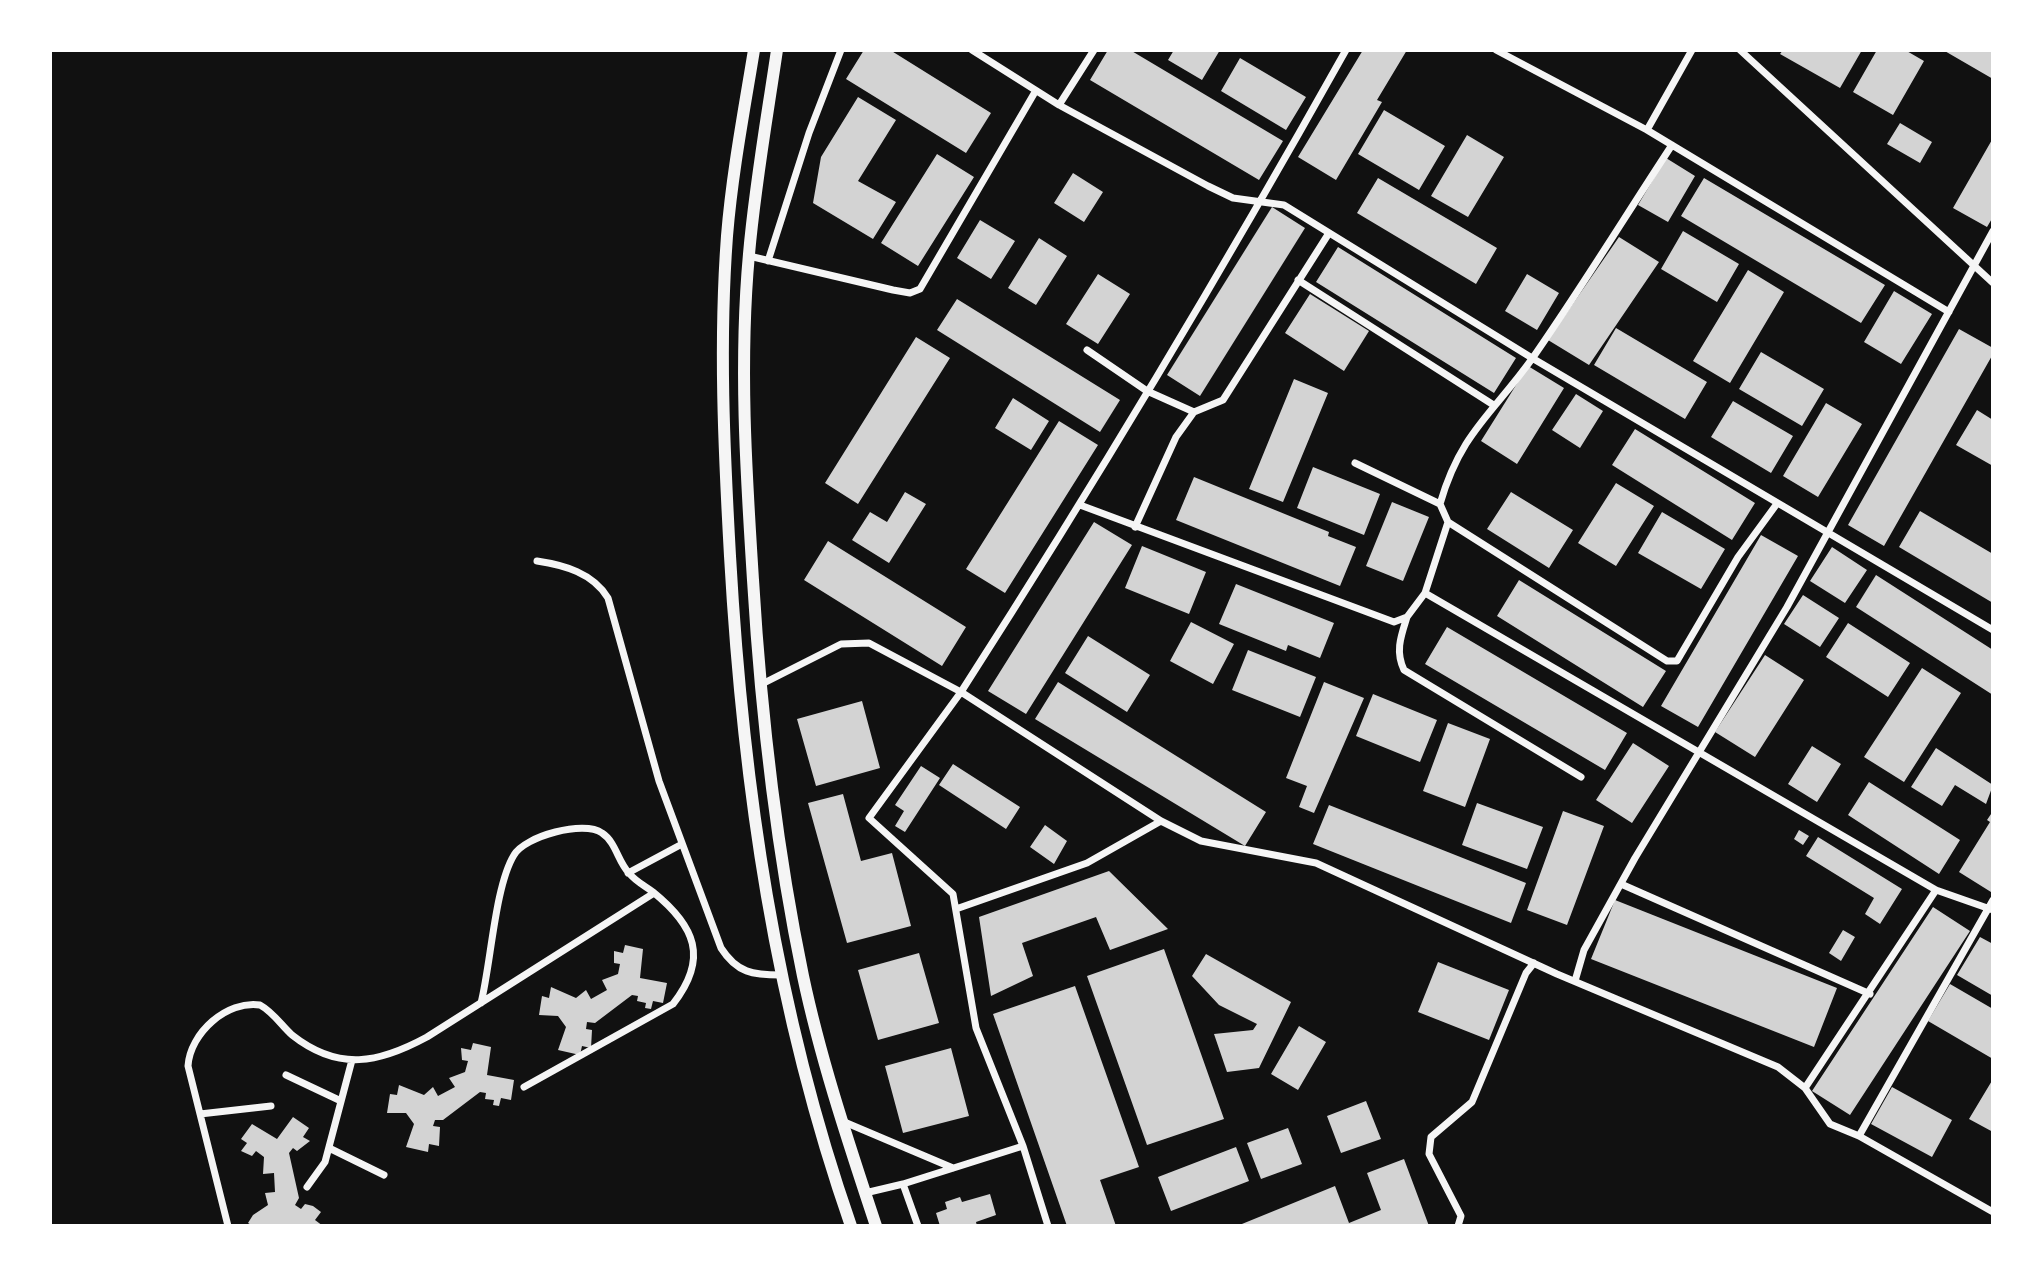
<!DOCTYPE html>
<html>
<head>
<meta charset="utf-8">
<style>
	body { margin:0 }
	#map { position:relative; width:2043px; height:1276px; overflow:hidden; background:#111; font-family:Barlow,sans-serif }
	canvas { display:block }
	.frame { position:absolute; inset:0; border:52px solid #fff; pointer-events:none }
</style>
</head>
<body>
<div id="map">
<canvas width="2043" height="1276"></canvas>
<div class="frame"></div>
</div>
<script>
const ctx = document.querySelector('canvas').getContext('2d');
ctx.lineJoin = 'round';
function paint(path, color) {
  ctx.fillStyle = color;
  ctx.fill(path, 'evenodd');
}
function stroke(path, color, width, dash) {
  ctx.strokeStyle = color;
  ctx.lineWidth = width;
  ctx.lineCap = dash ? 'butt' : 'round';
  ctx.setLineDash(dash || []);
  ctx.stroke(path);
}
paint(new Path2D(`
	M864 50H890L991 113 966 153 846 79Z
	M1108 50H1130L1283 141 1259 180 1090 80Z
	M1174 50H1220L1202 80 1168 60Z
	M1363 50H1407L1377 100 1382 102 1336 180 1298 157Z
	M1783 50H1862L1840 88 1780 54Z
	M1877 50H1905L1924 61 1893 115 1853 92Z
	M1943 50H1993V79Z
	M1240 58 1306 97 1286 130 1221 91Z
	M858 97 896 120 858 181 896 202 873 239 813 203 821 157Z
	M1384 110 1445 146 1419 190 1358 154Z
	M1900 123 1932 142 1920 163 1887 144Z
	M1467 135 1504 157 1468 217 1431 196Z
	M1993 138V217L1987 227 1953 208Z
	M937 154 974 177 918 266 881 243Z
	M1666 158 1695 176 1668 222 1638 205Z
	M1073 173 1103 192 1084 222 1054 203Z
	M1378 178 1497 248 1476 284 1357 213Z
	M1704 178 1885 285 1861 323 1681 216Z
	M1272 207 1305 228 1200 396 1167 375Z
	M980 220 1015 241 991 279 957 258Z
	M1683 231 1739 264 1717 302 1661 269Z
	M1619 237 1659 262 1589 365 1548 340Z
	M1039 238 1067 256 1036 305 1008 288Z
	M1338 247 1516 358 1494 393 1316 282Z
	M1748 270 1784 292 1730 383 1693 361Z
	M1098 274 1130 294 1098 344 1066 324Z
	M1527 274 1559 293 1537 330 1505 311Z
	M1894 291 1932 314 1901 364 1864 342Z
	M1310 294 1369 331 1344 371 1285 333Z
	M957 299 1120 400 1100 432 937 330Z
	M1616 328 1707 382 1685 419 1594 365Z
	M1959 329 1993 348V354L1884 546 1848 525Z
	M916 337 950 358 858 504 825 483Z
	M1761 352 1824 389 1802 426 1739 389Z
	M1528 366 1564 388 1517 464 1481 441Z
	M1294 379 1328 393 1283 502 1249 489Z
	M1576 394 1603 411 1580 448 1552 430Z
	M1013 398 1049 421 1031 450 995 428Z
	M1733 401 1793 436 1771 473 1711 437Z
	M1826 403 1862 424 1818 497 1783 476Z
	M1977 410 1993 420V466L1956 445Z
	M1059 421 1098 445 1005 593 966 569Z
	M1635 429 1755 503 1732 540 1612 465Z
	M1313 467 1380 494 1364 535 1297 508Z
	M1194 477 1329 532 1328 536 1356 547 1340 586 1176 520Z
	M1616 483 1654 506 1616 566 1578 543Z
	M905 492 926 504 889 563 852 540 870 512 887 522Z
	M1511 492 1573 530 1549 568 1487 529Z
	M1392 502 1429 517 1403 581 1366 566Z
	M1920 511 1993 554V603L1899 547Z
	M1662 512 1725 549 1701 589 1638 553Z
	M1094 522 1132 545 1026 714 988 691Z
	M1761 535 1798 556 1698 727 1661 706Z
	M828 541 966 627 942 666 804 580Z
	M1142 546 1206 572 1189 614 1125 588Z
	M1832 547 1867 570 1845 603 1810 581Z
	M1876 575 1993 650V695L1856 607Z
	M1519 580 1666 671 1643 707 1497 616Z
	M1236 584 1334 623 1320 658 1288 645 1286 651 1219 624Z
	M1803 595 1839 618 1820 647 1784 624Z
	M1191 622 1234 644 1213 684 1170 661Z
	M1848 623 1910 663 1888 697 1826 657Z
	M1447 627 1627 733 1605 770 1425 664Z
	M1088 636 1150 675 1127 712 1065 673Z
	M1248 650 1316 677 1300 717 1232 690Z
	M1765 655 1804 680 1755 757 1715 732Z
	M1922 668 1961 693 1904 782 1864 757Z
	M1058 682 1266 812 1245 846 1035 719Z
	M1324 682 1364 698 1314 813 1299 807 1307 786 1286 778Z
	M1373 694 1437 720 1420 762 1356 736Z
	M862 701 880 768 816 786 797 719Z
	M1448 723 1490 739 1465 807 1423 791Z
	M1633 743 1669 766 1632 823 1596 800Z
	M1812 746 1841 764 1817 802 1788 784Z
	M1936 748 1993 785 1986 804 1955 785 1942 806 1911 787Z
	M953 764 1020 807 1006 829 939 785Z
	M921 766 940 778 905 832 895 826 904 811 895 805Z
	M1869 782 1960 840 1939 874 1848 815Z
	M843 794 861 861 892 853 911 926 847 943 808 803Z
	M1477 803 1543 827 1527 869 1462 845Z
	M1329 805 1526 883 1511 923 1313 844Z
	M1563 811 1604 826 1567 925 1527 910Z
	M1993 811V889L1991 892 1959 872 1990 822 1987 820Z
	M1045 825 1067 841 1054 864 1030 847Z
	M1799 830 1809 836 1803 845 1794 839Z
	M1818 837 1902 889 1880 924 1865 914 1874 898 1806 856Z
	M1109 871 1168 929 1110 950 1096 917 1022 943 1033 976 991 996 979 917Z
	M1615 900 1837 988 1814 1047 1591 959Z
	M1933 907 1970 931 1850 1115 1812 1091Z
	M1843 930 1855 937 1841 961 1829 953Z
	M1980 937 1993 944V996L1957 975Z
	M625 945 643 949 640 978 667 983 663 1003 653 1001 651 1009 645 1008 646 1003 637 1001 638 996 632 995 595 1023 587 1022 586 1029 592 1030 591 1048 582 1046 580 1055 558 1050 566 1027 558 1016 539 1015 542 996 549 998 551 987 576 998 586 990 591 999 607 990 602 980 618 974 620 964 614 963V951L623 953Z
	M1164 949 1224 1119 1147 1145 1087 976Z
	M919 953 939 1023 878 1040 858 970Z
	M1206 954 1291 1002 1259 1068 1227 1072 1214 1034 1253 1030 1257 1024 1219 1005 1192 976Z
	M1438 962 1509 990 1489 1040 1418 1012Z
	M1950 984 1993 1009V1059L1928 1021Z
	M1075 986 1139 1167 1100 1180 1116 1226H1067L993 1014Z
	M1299 1026 1326 1042 1298 1090 1271 1074Z
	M473 1043 491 1047 487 1075 514 1080 511 1100 501 1098 499 1106 493 1105 494 1100 485 1099 486 1093 480 1092 443 1120H435L433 1126 440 1127 439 1146 429 1144 428 1152 406 1147 414 1124 406 1113H387L390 1094 397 1095 399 1085 424 1095 433 1087 438 1096 455 1087 449 1078 465 1072 468 1061 462 1060 461 1048 471 1050Z
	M951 1048 969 1116 903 1133 885 1066Z
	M1993 1079V1132L1969 1119Z
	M1892 1087 1952 1120 1932 1157 1871 1124Z
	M1366 1101 1381 1139 1341 1153 1327 1116Z
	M293 1117 309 1128 303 1137 310 1141 297 1151 293 1148 289 1153 299 1198 295 1205 301 1209 305 1204 313 1206 321 1212 315 1220 323 1226H253L248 1223 253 1215 268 1205 265 1193 275 1192 274 1173 263 1174 264 1157 256 1151 252 1156 241 1151 247 1143 241 1139 252 1124 277 1139Z
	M1288 1128 1302 1164 1261 1179 1247 1143Z
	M1236 1147 1249 1181 1171 1211 1158 1177Z
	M1404 1159 1429 1226H1237L1335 1186 1349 1223 1381 1210 1367 1173Z
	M990 1194 996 1215 976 1222 977 1226H940L936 1213 947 1209 945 1202 960 1197 962 1202Z`), '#d3d3d3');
stroke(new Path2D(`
	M972 50 1059 105
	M1094 50 1059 105 1208 186 1233 198 1284 205 1532 358 1993 630
	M1496 50 1647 130 1949 312
	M1740 50 1993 283
	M1647 130 1692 50
	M1672 145C1626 215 1582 287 1534 356 1494 413 1461 431 1440 504L1448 522 1425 593 1936 890 1993 910
	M749 256 893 290 910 293 920 289 1035 92
	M768 261 809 133 841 50
	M1298 280 1492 404
	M1087 350 1147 391 1194 412
	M1355 463 1440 504
	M1080 505 1394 622 1407 617 1425 593
	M1448 522 1667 661H1677L1738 557 1776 505
	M1135 527 1176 437 1194 412 1223 400 1329 233
	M537 561C564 565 593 573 608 598L659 781 721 948C737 973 753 975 781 975
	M1407 617C1401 636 1395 651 1404 670L1581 777
	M760 685 841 644 869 643 961 692C1096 482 1224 268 1346 50
	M628 873 682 844
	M1621 884 1870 994
	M956 909 1087 863 1161 821
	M1575 981 1584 950 1635 858 1787 607 1993 231
	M481 1003C491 963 495 886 514 855 525 836 584 820 602 833 616 842 618 862 629 873 635 881 645 886 653 892 695 926 709 958 673 1004L524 1087
	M286 1075 341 1101
	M1805 1088 1936 890
	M200 1114 271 1106
	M842 1121 953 1168
	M1859 1136 1993 900
	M1023 1146 976 1028 953 894 869 818 961 692 1161 821 1201 841 1316 863 1557 974 1778 1067 1805 1088 1830 1124 1859 1136 1993 1212
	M329 1148 384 1175
	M903 1184 1023 1146 1048 1226
	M307 1187 325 1162 352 1060
	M865 1193 903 1184 918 1226
	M228 1226 188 1066C190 1033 227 1000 260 1005 273 1012 281 1025 292 1035 339 1072 379 1063 427 1037L654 893
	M1458 1226 1461 1216 1429 1154 1431 1137 1472 1102 1526 973 1534 963`), '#f5f5f5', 7);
stroke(new Path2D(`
	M754 50C744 111 732 174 727 236 719 343 724 448 730 556 743 786 775 1008 851 1226
	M777 50C767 118 755 185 749 254 739 363 746 471 753 580 761 713 776 846 803 976 821 1061 849 1144 876 1226`), '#f5f5f5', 12);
</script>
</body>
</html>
